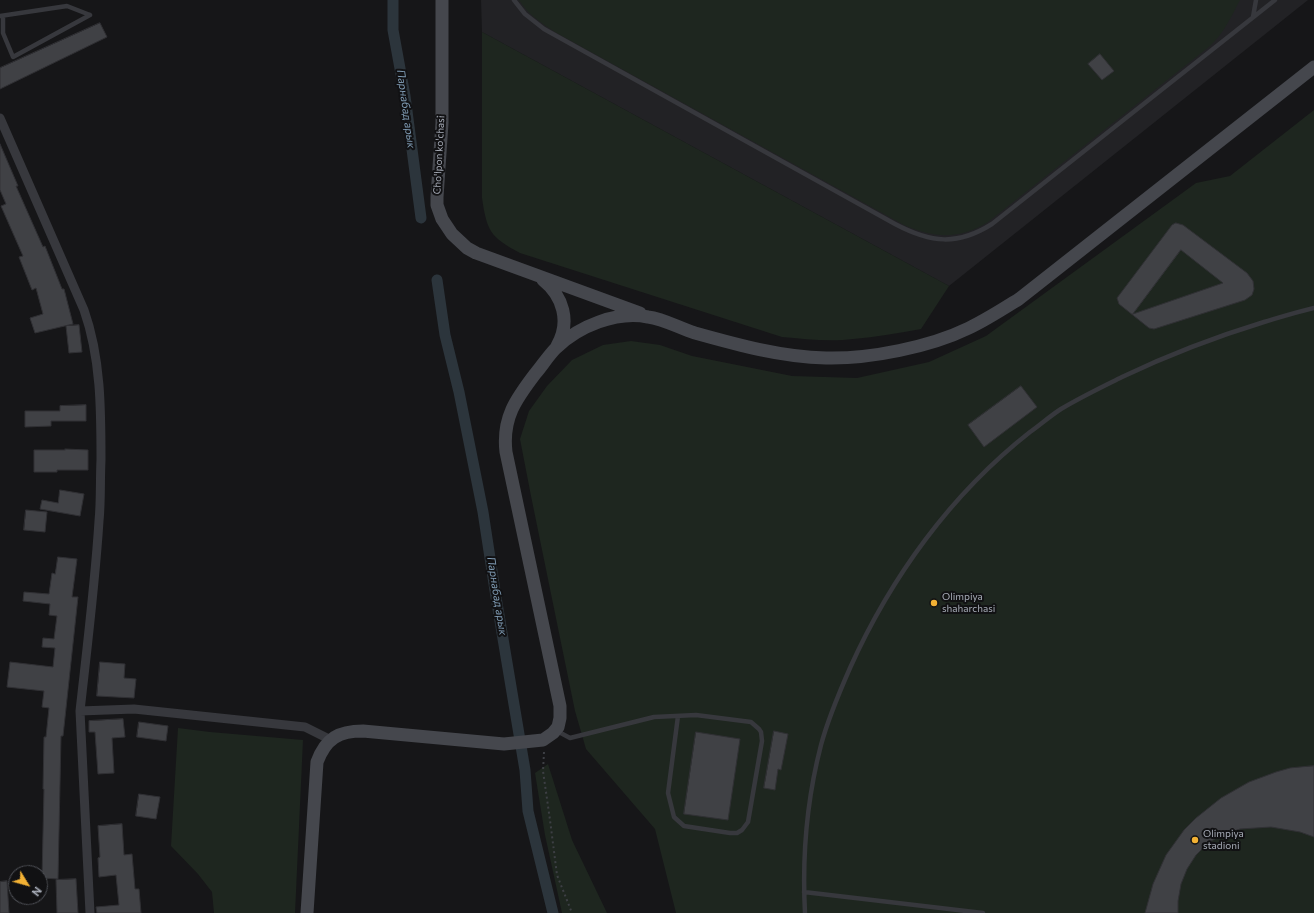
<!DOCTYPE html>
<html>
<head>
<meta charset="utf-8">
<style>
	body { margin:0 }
	#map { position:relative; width:1314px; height:913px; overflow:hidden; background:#161618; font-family:Commissioner,sans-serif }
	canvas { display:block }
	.north { position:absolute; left:8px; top:865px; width:40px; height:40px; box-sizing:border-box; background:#111113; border:1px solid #4d4f55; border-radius:50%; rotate:127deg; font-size:11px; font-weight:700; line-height:16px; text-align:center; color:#a8adb8 }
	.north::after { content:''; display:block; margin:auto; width:14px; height:18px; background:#f2b134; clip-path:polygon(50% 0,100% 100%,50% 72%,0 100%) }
</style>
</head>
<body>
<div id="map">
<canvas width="1314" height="913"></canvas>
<div class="north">N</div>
</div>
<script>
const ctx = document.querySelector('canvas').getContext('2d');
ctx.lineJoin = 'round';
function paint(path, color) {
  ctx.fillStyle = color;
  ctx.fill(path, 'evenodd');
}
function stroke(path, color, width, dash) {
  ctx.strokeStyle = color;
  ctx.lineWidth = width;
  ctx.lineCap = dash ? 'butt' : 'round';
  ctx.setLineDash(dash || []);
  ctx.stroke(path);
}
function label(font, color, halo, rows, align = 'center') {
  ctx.font = font + ' Commissioner,sans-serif';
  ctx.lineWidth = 4;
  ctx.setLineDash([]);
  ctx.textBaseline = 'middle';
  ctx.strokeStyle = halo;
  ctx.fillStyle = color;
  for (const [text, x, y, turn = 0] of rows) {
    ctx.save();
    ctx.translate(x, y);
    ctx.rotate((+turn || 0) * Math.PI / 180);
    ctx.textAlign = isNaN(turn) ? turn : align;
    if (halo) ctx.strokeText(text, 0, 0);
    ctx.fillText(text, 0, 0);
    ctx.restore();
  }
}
paint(new Path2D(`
	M481 0H1308L949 286 482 32Z`), '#222225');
paint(new Path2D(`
	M519 0H1240C1231 17 1224 33 1210 46L988 222C959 240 934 238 904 225L555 32C541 23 528 14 519 0Z
	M482 32 949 286 921 329C899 333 876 337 853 339 830 342 805 339 782 337L520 253C490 237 487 231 482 198Z
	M1314 110V913H676L655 829 586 749 575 711 531 496 520 439 529 411 547 386 572 360 603 345 631 341 660 345 692 356 792 376 857 378 929 362 986 336 1196 183 1230 176Z
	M178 728 210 732 303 740 295 913H214L212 892 198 874 171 846Z
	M548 764 572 840 607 913H562L545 835 535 773Z`), '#1e261f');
stroke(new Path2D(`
	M393 0V30L405 96 421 218
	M437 280 445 335 459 392 483 512 496 597 525 770 528 811 553 913`), '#2c353c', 11);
const building = new Path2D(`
	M100 23 107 37 0 89V68Z
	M1100 54 1114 71 1102 80 1088 64Z
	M0 144 18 186H16L43 247 45 246 62 289H64L73 324 35 333 30 318 43 314 36 288 32 290 19 257 23 256 1 206 6 204 0 190Z
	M1176 223 1183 225 1247 273 1253 281 1254 289 1252 295 1245 300 1154 329 1149 328 1119 304 1117 298 1172 225ZM1181 250 1223 283 1133 314Z
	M79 325 82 352 69 353 66 326Z
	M1021 386 1037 407 984 447 968 425Z
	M86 405V421H51V426L25 427V411H60V406Z
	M65 449 88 450V470H57V472H34V450H65Z
	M60 490 84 494 80 516 40 509 42 500 58 503Z
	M26 510 47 512 45 532 24 530Z
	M58 557 77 559 72 597H78L63 736H61L58 879 42 878 44 789H43L44 737H46L49 708 42 707 44 691 7 687 10 662 53 667 55 648 42 647 43 638 54 639 57 616 49 615 50 604 23 601 24 592 49 594 52 573 55 574Z
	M100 662 125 664 124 678 136 679 134 698 97 696Z
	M123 719 125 737 112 738 114 773 98 774 95 732H89V721Z
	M139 722 168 726 166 741 137 737Z
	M774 731 788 734 781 770 778 769 775 790 764 788Z
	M696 732 740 739 728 820 684 814Z
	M1314 766V837L1300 832 1271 827 1240 829 1225 834 1209 842 1196 855 1187 869 1181 884 1178 901V913H1145L1153 884 1166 855 1184 830 1196 818 1221 798 1249 782 1276 772 1290 768Z
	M139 794 160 797 156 819 136 816Z
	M122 824 124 855 132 854 135 889H139L141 913H97L96 907 119 905 116 875 99 877 98 858 100 857 98 826Z
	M76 879 78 913H57L56 880Z
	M7 881 9 913H0V882Z`);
paint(building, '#404145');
stroke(building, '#303034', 1);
stroke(new Path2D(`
	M544 752 543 771 550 820 557 875 572 913`), '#3d3f44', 2, [2, 3]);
stroke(new Path2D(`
	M514 0 525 14 544 29 895 224C931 243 957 246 992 224L1275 0
	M0 16 67 6 90 15
	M3 16V33L13 57 90 15
	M1253 17 1256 0
	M557 731 570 738 654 717 696 715 751 722 759 729 761 732 762 741 748 822 742 830 737 833H730L684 826 674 817 668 793 678 716
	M804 892 983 913
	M805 913C802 857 807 799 821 745 828 719 839 693 850 668 891 577 951 494 1030 432 1040 425 1050 416 1061 409 1081 397 1102 387 1122 377 1168 355 1215 337 1264 322 1281 317 1297 312 1314 308`), '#37383d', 4.5);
stroke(new Path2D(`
	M0 118 84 310C101 358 101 410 101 460 100 480 101 501 99 521 95 584 87 648 80 711
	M90 913 80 711 134 709 305 727 331 740`), '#37383d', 9);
stroke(new Path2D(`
	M442 0V123L437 197V205L442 219 452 234 467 248 476 253 640 313
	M543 280C563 296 571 322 557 346
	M307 913 317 762C326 738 339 731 363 731L504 744 543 740 553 733 558 727 560 718V706L506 452C502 418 516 399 535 374 542 366 548 356 556 348 579 326 616 311 648 317 664 319 679 328 695 333 738 345 781 357 826 358 870 359 930 347 969 328 986 320 1003 309 1019 299L1314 67`), '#45474d', 13);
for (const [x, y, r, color] of [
	[934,603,4,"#f2b134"],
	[1195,840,4,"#f2b134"]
]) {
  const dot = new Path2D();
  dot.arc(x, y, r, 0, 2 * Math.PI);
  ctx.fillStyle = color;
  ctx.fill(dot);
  stroke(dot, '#111113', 1.5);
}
label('10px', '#a8adb8', '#111113', [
	["Cho'lpon ko'chasi",439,155,-87]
]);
label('10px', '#a8adb8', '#111113', [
	["Olimpiya",942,597],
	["shaharchasi",942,609],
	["Olimpiya",1203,834],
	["stadioni",1203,846]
], 'left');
label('italic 11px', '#7f9bb3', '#111113', [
	["Парнабад арык",406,109,82],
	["Парнабад арык",497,596,81]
]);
</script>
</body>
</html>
